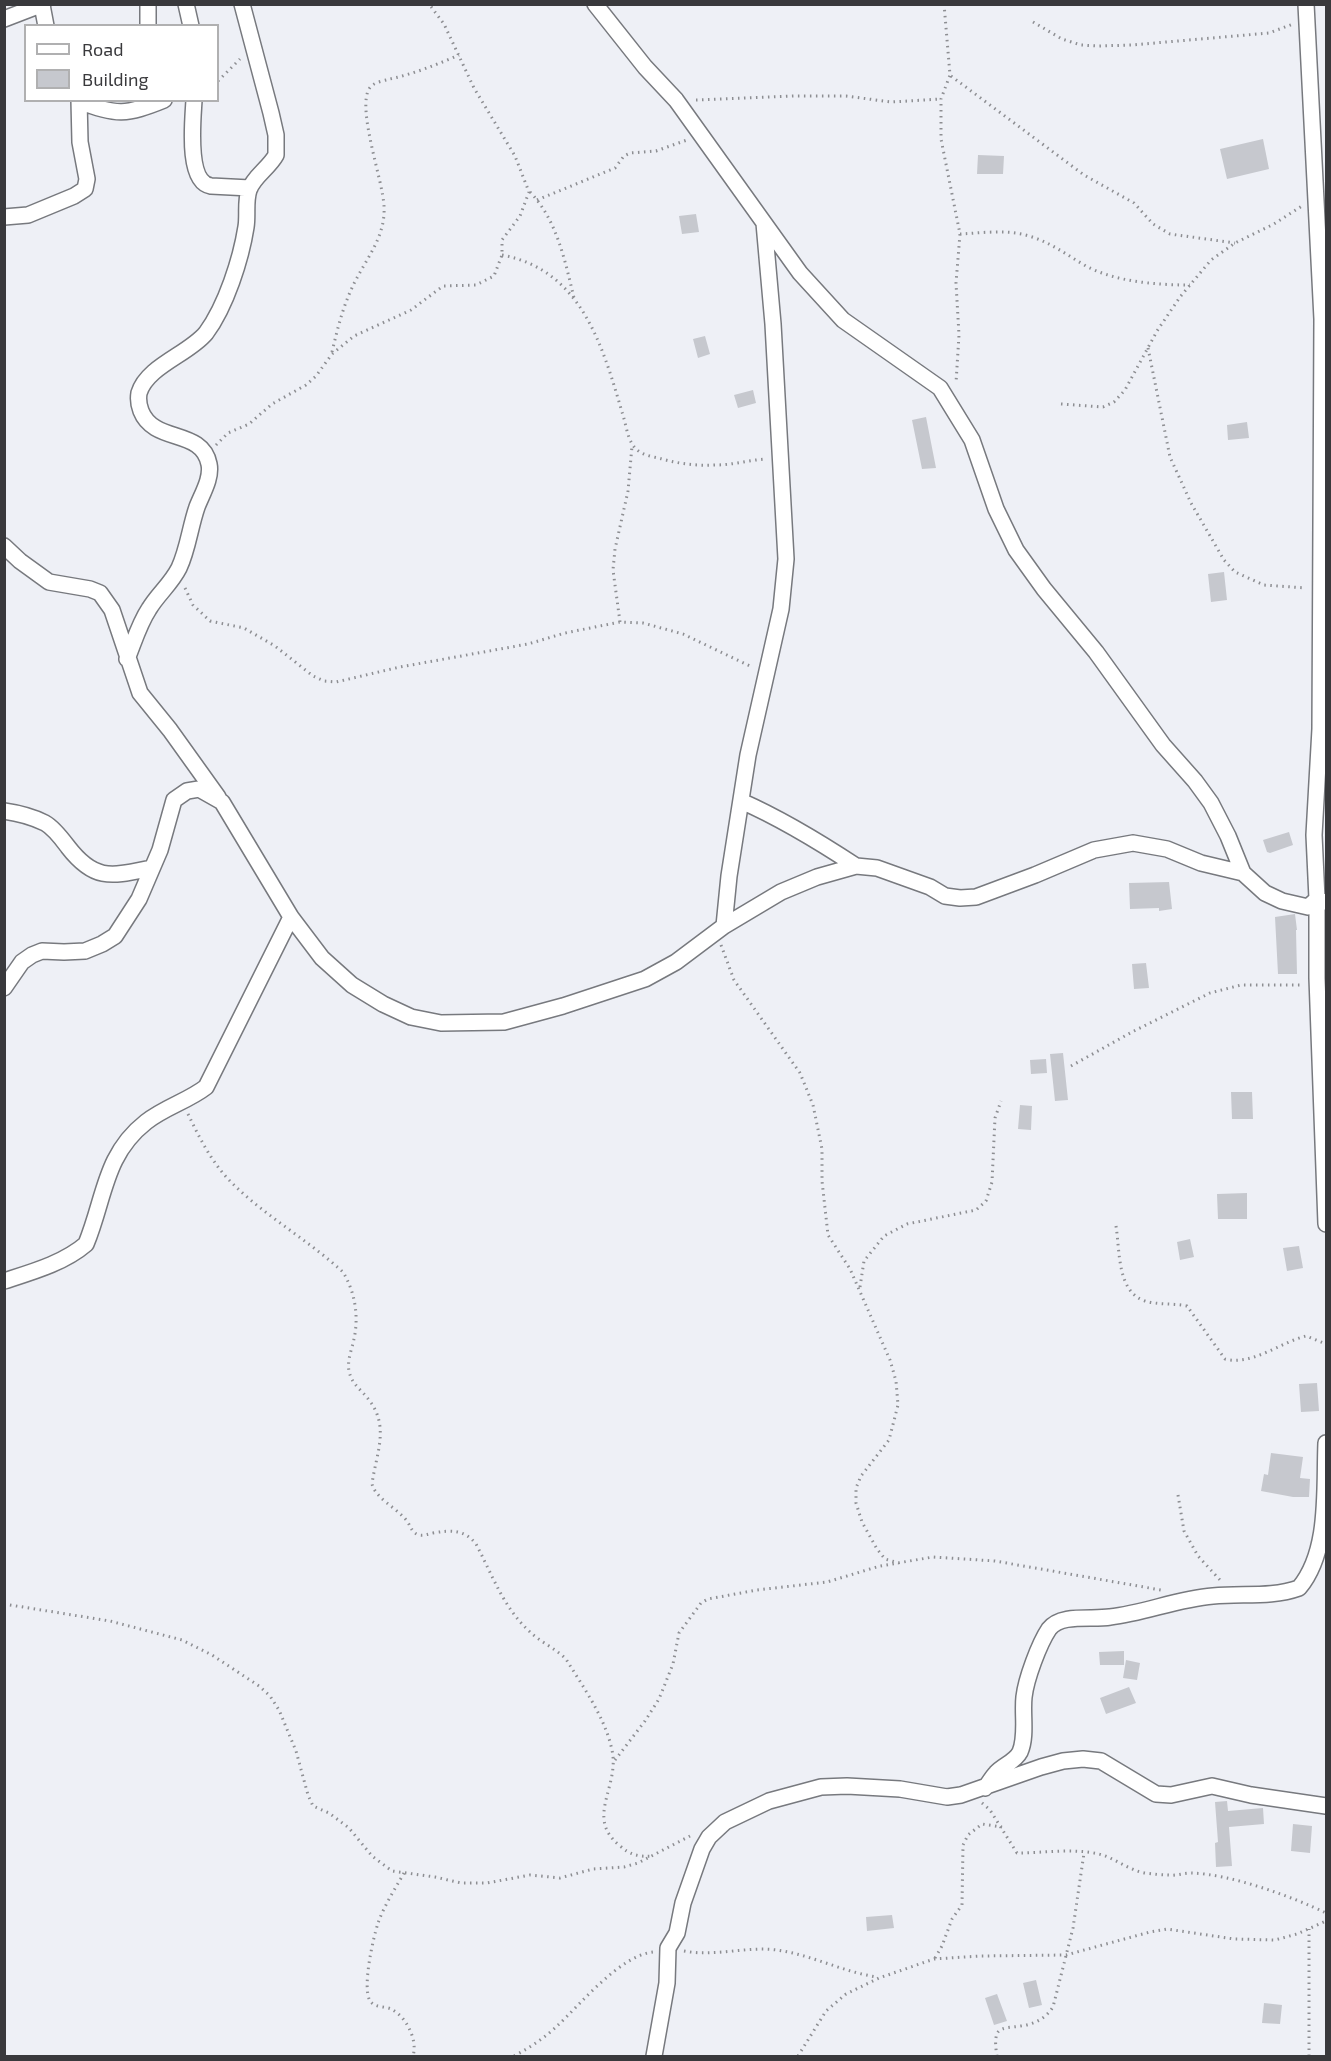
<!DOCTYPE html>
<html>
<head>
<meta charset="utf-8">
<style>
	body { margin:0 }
	#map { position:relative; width:1331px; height:2061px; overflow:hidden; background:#eef0f6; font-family:"Exo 2",sans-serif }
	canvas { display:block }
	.frame { position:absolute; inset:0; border:6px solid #39393c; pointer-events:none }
	.legend { position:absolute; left:24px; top:24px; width:195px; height:78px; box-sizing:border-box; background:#fff; border:2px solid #b0b0b1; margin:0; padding:8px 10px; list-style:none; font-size:18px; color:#39393c }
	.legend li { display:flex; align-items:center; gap:12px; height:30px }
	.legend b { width:30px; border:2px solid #b0b0b1 }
</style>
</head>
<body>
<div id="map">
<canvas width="1331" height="2061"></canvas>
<div class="frame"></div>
<ul class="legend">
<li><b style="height:8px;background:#fff"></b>Road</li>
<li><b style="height:16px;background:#c6c8ce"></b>Building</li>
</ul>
</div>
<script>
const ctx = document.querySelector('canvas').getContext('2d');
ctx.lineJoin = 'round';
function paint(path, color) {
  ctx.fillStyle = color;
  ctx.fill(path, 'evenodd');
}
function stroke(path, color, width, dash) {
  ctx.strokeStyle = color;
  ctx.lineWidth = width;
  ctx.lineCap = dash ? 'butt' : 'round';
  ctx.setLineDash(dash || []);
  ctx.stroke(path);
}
paint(new Path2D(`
	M1263 139 1269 169 1227 179 1220 149Z
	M978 155 1004 156 1003 174H977Z
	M696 214 699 232 682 234 679 216Z
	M705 336 710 354 698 358 693 339Z
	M753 390 756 403 738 408 734 395Z
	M926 417 936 468 922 469 912 420Z
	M1247 422 1249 438 1228 440 1227 425Z
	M1224 572 1227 600 1211 602 1208 574Z
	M1289 832 1293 845 1270 853 1267 852 1263 840Z
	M1169 882 1172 909 1159 911V908L1130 909 1129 883Z
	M1295 914 1297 930H1296L1297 974H1278L1275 917Z
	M1146 963 1149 988 1134 989 1132 964Z
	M1063 1053 1068 1100 1055 1101 1050 1054Z
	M1046 1059 1047 1073 1031 1074 1030 1060Z
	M1231 1092H1252L1253 1119H1232Z
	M1020 1105 1032 1106 1031 1130 1018 1129Z
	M1247 1193V1219H1218L1217 1194Z
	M1190 1239 1194 1257 1180 1260 1177 1242Z
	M1299 1246 1303 1268 1287 1271 1283 1248Z
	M1317 1383 1319 1411 1301 1412 1299 1384Z
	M1271 1453 1303 1457 1300 1478 1310 1479 1309 1497H1293L1261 1491 1264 1474 1268 1475Z
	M1124 1651V1665H1100L1099 1652Z
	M1126 1660 1140 1663 1137 1680 1123 1678Z
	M1129 1687 1136 1703 1106 1714 1100 1698Z
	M1227 1801 1228 1811 1263 1808 1264 1824 1229 1827 1232 1866 1216 1867 1215 1843 1218 1842 1215 1802Z
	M1293 1824 1312 1826 1310 1853 1291 1851Z
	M892 1915 894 1928 867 1931 866 1917Z
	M1036 1980 1042 2005 1029 2008 1023 1983Z
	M997 1994 1007 2021 994 2025 985 1998Z
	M1264 2003 1282 2005 1280 2024 1262 2023Z`), '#c6c8ce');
const minor = new Path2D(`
	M148 4V26
	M186 4 191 26
	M595 4 645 67 676 100 800 273 843 320 940 388 972 440 996 509 1016 550 1044 589 1096 652 1163 745 1195 781 1211 803 1228 836 1243 873 1265 893 1282 901 1308 907 1317 899 1324 902
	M1306 4 1322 319 1320 729 1314 835 1317 899V978L1326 1224
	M42 5 46 26
	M4 19 43 4
	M194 100C193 120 186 182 211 186L250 188
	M79 101C116 116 127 115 164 100
	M4 217 28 215 74 196 85 189 87 179 80 142 79 100
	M4 546 20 561 49 582 90 589 100 593 112 610 140 693 170 730 218 797
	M127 659C134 642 139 624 149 609 158 594 171 584 179 568 188 549 190 527 197 507 202 494 212 478 209 464 202 428 154 444 141 411 139 406 138 399 139 393 147 366 189 354 206 333 226 306 241 259 246 227 248 215 245 202 249 190 254 176 269 168 276 155V135L271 113 242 4
	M741 801C782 819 818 841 856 866
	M4 811C18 813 33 817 45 823 54 828 62 839 68 847 95 882 112 876 152 868
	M724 926 729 876 748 755 781 609 786 559 773 324 764 223
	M4 988 22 962 32 955 42 951 64 952 85 951 102 944 115 936 139 899 160 850 174 800 187 791 199 789 222 802 291 917 322 958 352 985 383 1004 411 1017 441 1023 504 1022 563 1006 645 979 676 962 724 926 781 892 817 877 856 866 877 868 930 887 945 896 960 898 976 897 1035 875 1094 850 1133 843 1167 849 1201 863 1243 873
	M4 1281C32 1272 64 1263 86 1244 105 1198 104 1155 146 1122 165 1107 188 1101 206 1087L291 917
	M985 1788C989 1783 992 1777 996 1773 1003 1765 1015 1762 1020 1752 1027 1736 1022 1714 1024 1697 1026 1679 1039 1644 1049 1629 1061 1613 1092 1620 1110 1617 1145 1613 1177 1599 1213 1596 1242 1593 1271 1598 1299 1588 1330 1551 1324 1489 1326 1443
	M654 2056 667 1983 668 1948 677 1933 683 1903 702 1849 709 1837 725 1822 769 1801 821 1787 847 1786 900 1789 947 1797 961 1795 1041 1767 1063 1761 1083 1759 1101 1761 1156 1794 1171 1795 1212 1786 1251 1795 1326 1806`);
stroke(minor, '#77797e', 18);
stroke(new Path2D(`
	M944 4 950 75 941 99V139L960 234 956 283 959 335 956 383
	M1033 22 1062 39 1081 45 1098 46 1132 45 1269 33 1293 24
	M951 76 1084 175 1134 203 1153 224 1170 234 1235 243
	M218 81 240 59
	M696 100 794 96H846L891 102 941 99
	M530 192C557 220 565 261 574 298
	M537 200 615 168 624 156 630 153 656 151 687 140
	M960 234C982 233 1007 229 1029 236 1050 242 1067 255 1086 266 1116 282 1157 285 1190 285
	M502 255C581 270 602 344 622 412 627 426 627 444 640 452 646 456 655 457 662 459 680 464 697 466 716 465 733 465 749 460 766 459
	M1148 348 1170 457 1191 503 1224 560 1235 572 1264 585 1306 588
	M332 352C337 331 342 310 351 290 363 262 386 239 384 206 383 181 357 110 369 89 373 82 383 81 390 79 413 74 436 65 459 55
	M1061 404 1103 407 1114 402 1125 390 1157 331 1180 297 1211 260 1235 243 1274 224 1302 206
	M216 445 228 433 249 424 272 404 306 385 316 376 332 354 354 336 411 310 443 286 476 285 494 276 502 255V240L520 216 529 192 515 156 474 88 444 24 429 4
	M185 588 193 605 210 621 244 628 275 646 313 676 324 681 336 682 400 667 528 644 565 633 620 622 643 623 683 634 752 667
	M620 622 613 570 615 549 628 491 632 446
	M721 945 734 980 800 1073 813 1105 822 1149V1181L828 1235 850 1269 890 1360 896 1381 898 1405 889 1440 861 1476 856 1488V1503L862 1522 877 1549 885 1559 899 1563
	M1071 1066 1132 1032 1210 993 1241 985H1302
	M188 1114C199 1137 211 1161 229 1180 263 1215 307 1239 343 1272 355 1292 359 1316 354 1339 352 1349 347 1360 349 1371 352 1385 361 1389 369 1400 390 1427 376 1454 372 1484 376 1499 396 1507 407 1521 411 1527 412 1533 419 1535 424 1536 428 1534 433 1533 451 1530 464 1529 476 1544 492 1574 503 1607 529 1631 540 1642 555 1648 566 1659 583 1687 605 1717 612 1750 620 1787 585 1817 619 1845 630 1855 638 1857 653 1856
	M1116 1226C1120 1251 1117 1292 1145 1301 1158 1305 1173 1303 1187 1306L1225 1359C1252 1366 1281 1342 1306 1336L1326 1344
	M860 1287 864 1261 884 1236 907 1224 976 1210 986 1201 992 1182 995 1118 1001 1101
	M1178 1495 1184 1531 1198 1556 1220 1580
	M4 1604 110 1621 182 1640 212 1655 259 1686 270 1696 279 1710 296 1751 308 1795 313 1806 329 1813 349 1828 372 1856 392 1871 435 1877 461 1883H487L530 1875 560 1878 593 1869 624 1867 638 1863 690 1836
	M615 1760 645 1721 659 1699 673 1664 679 1633 701 1603 708 1599 757 1590 827 1582 880 1566 933 1557 995 1561 1161 1590
	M982 1803 990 1810 1017 1853C1043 1853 1073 1848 1099 1854 1115 1858 1128 1870 1145 1873 1153 1874 1161 1875 1168 1875 1176 1876 1183 1873 1191 1873 1230 1874 1291 1896 1326 1913
	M404 1873C395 1889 384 1906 378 1923 373 1939 362 1987 370 2001 375 2008 385 2006 391 2009 406 2016 418 2040 413 2056
	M684 1951C715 1957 746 1946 777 1950 812 1955 843 1972 877 1977
	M935 1958 942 1946 952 1919 962 1905 963 1845 968 1835 982 1824 1002 1827
	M514 2056C529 2048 543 2039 556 2027 581 2004 619 1956 653 1952
	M798 2056 826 2011 846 1994 879 1978 934 1959 980 1956 1066 1955 1150 1932 1167 1929 1234 1939 1275 1940 1297 1934 1326 1921
	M997 2056C996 2050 994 2038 998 2032 1006 2022 1035 2034 1053 2007L1073 1928 1084 1853
	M1309 2056V1929`), '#8d8e92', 3, [1.5, 4.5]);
stroke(minor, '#fff', 15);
</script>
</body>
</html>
